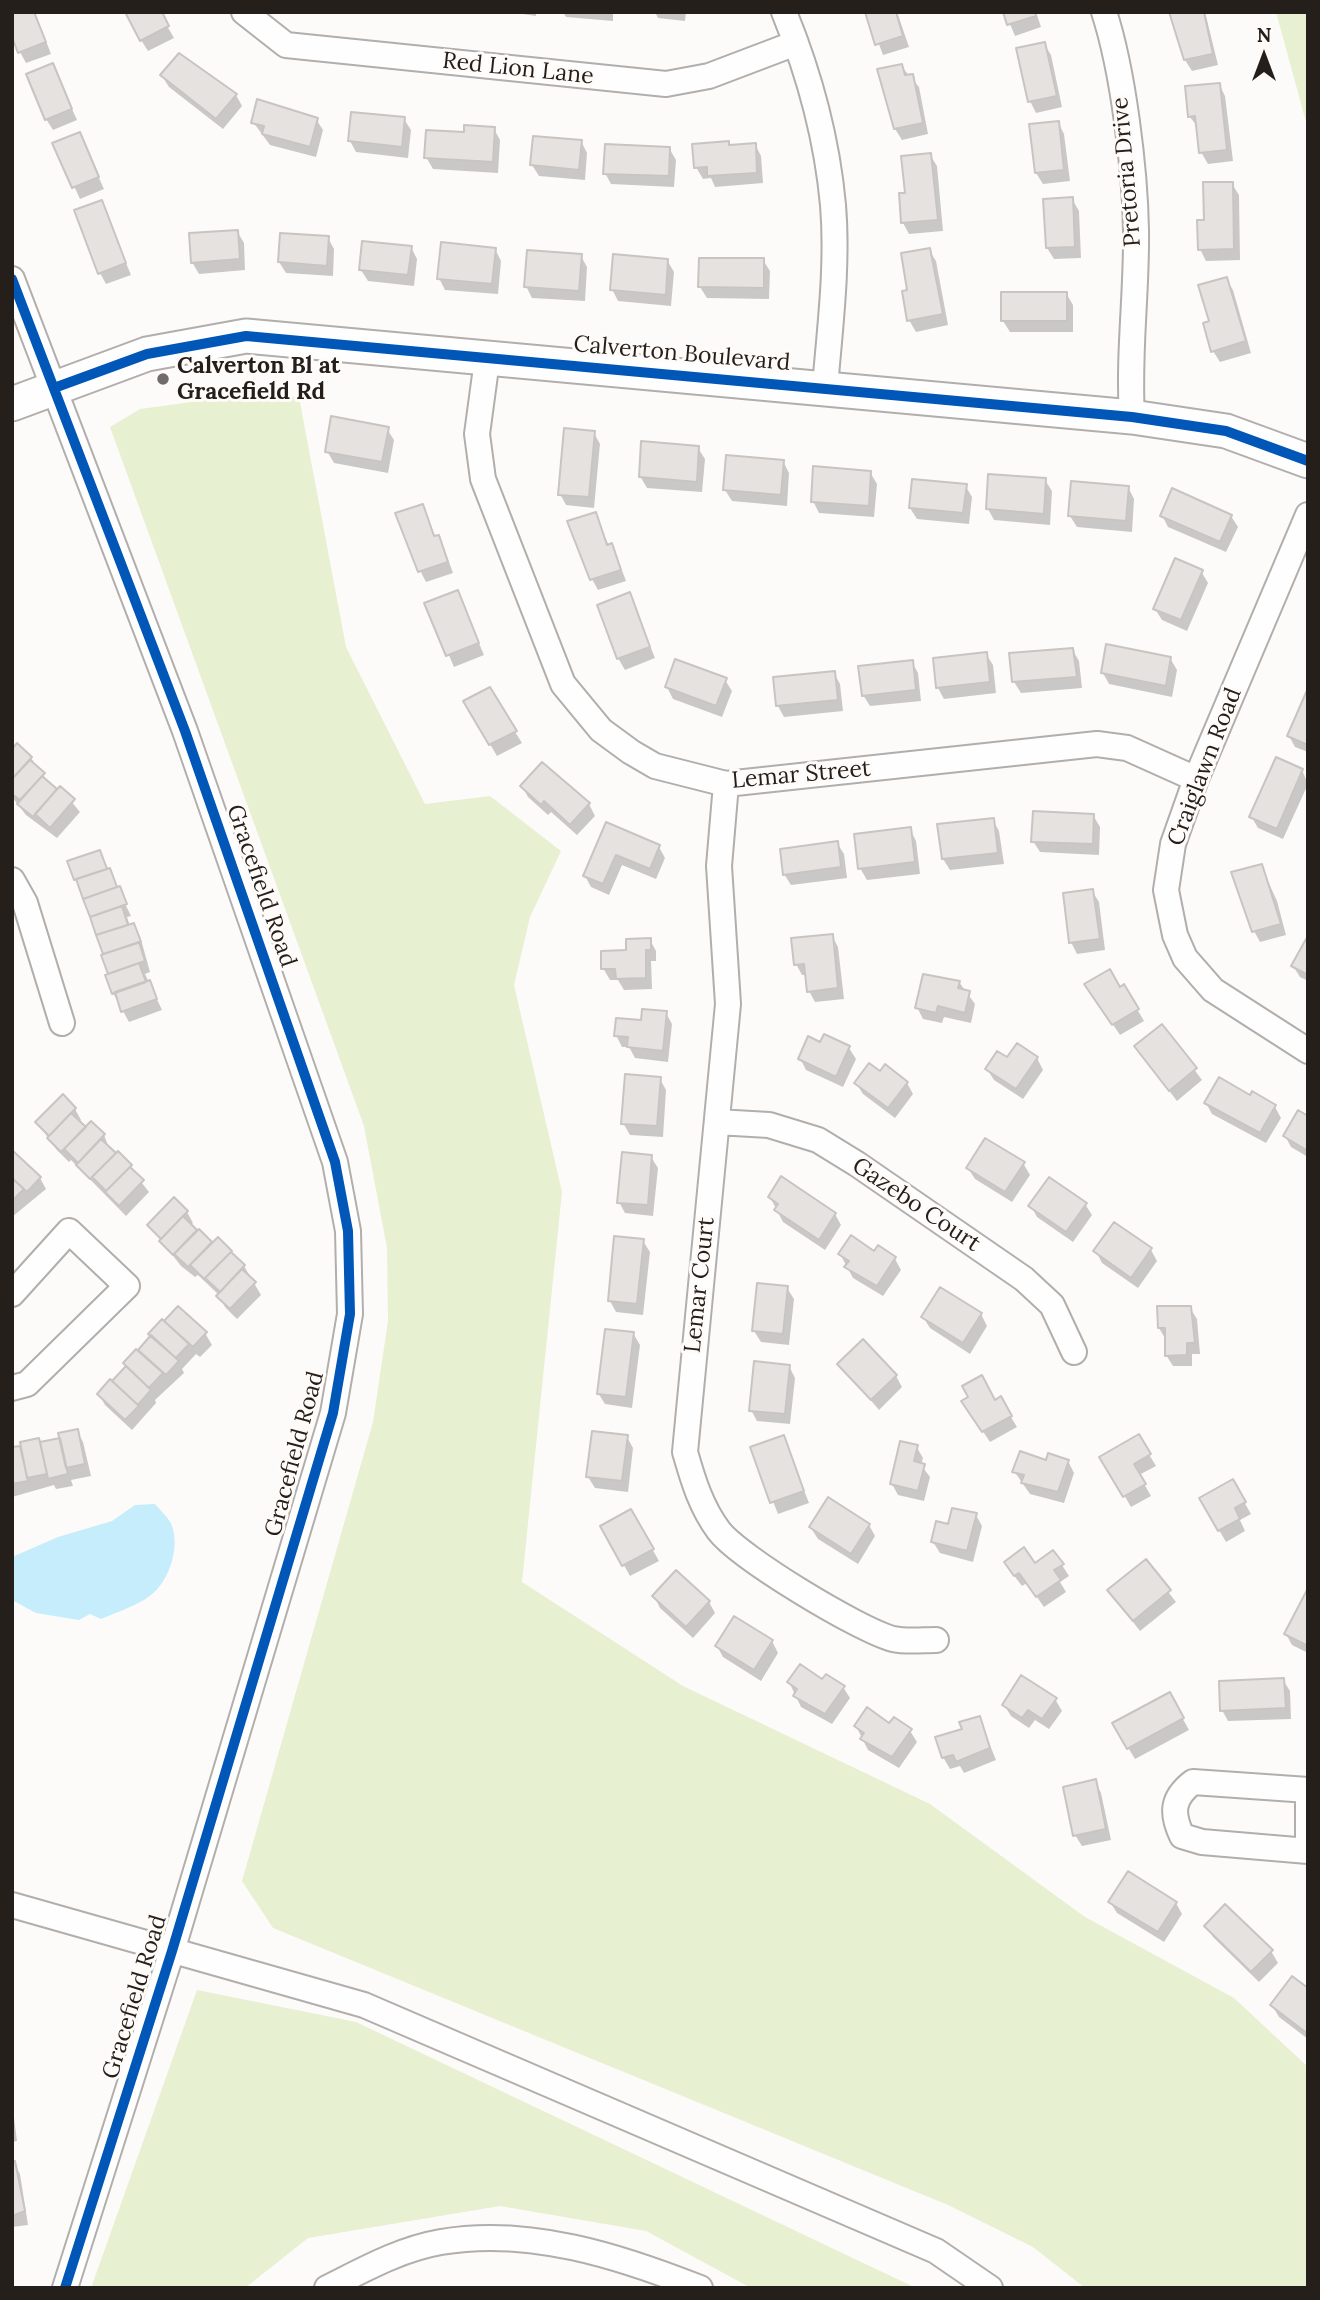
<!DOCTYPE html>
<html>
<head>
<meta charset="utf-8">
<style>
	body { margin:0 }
	#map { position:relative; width:1320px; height:2300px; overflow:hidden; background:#fdfbf9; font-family:Lora,serif }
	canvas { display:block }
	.frame { position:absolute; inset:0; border:14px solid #251f1b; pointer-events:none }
	.north { position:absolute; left:1229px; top:21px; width:70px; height:70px; -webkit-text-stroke:5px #fefbf8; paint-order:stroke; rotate:0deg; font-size:19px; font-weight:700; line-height:28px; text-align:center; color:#251f1b }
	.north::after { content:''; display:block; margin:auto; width:24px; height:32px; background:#251f1b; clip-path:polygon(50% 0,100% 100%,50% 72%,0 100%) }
</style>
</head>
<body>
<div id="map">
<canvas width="1320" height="2300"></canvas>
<div class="frame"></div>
<div class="north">N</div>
</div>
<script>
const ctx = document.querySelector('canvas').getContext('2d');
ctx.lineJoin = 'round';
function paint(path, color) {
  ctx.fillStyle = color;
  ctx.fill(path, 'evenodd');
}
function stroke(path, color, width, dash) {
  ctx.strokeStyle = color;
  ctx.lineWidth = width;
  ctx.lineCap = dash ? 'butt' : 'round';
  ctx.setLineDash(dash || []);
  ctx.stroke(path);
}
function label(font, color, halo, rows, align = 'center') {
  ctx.font = font + ' Lora,serif';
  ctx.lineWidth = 6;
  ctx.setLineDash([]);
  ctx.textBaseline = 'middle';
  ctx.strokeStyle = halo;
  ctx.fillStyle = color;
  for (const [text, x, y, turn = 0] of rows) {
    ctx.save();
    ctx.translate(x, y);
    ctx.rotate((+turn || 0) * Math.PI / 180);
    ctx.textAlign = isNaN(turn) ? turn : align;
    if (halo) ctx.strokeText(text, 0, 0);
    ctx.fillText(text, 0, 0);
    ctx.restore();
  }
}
paint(new Path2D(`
	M1276 12H1308V130L1306 122Z
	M257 393 299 397 346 647 425 804 490 796 561 851 530 917 514 985 562 1192 522 1582 683 1686 930 1804 1085 1917 1234 1998 1308 2067V2288H1085L1033 2247 948 2205 273 1928 242 1881 373 1422 388 1321 387 1248 364 1126 110 427 140 409Z
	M197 1990 356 2022 916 2288H751L646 2231 500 2206 308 2238 245 2288H91Z`), '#e7f0d1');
paint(new Path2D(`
	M155 1504C161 1511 169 1518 172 1526 180 1548 169 1581 151 1595 137 1606 117 1612 101 1619L90 1614 79 1620 36 1613 12 1600V1557L58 1537 112 1521 135 1505Z`), '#c5edfb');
paint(new Path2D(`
	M12 12H35L51 54 26 63 20 52Z
	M159 12 174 38 148 51 141 40Z
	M509 12H536V16Z
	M563 12H613V21L566 17Z
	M655 12H686L685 21 658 18Z
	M867 12H897L909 47 883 55Z
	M1005 12H1036L1041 27 1015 36Z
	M1172 12H1205L1218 65 1192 71 1185 60Z
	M1044 44 1051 55 1062 107 1036 113 1030 101Z
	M52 65 77 120 53 130 46 119Z
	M901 66 919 87 928 134 902 140 895 129Z
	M162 76 236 95 242 106 223 129 169 87Z
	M1219 84 1225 96 1233 161 1208 164 1201 152 1198 127 1189 116Z
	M316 119 323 130 316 157 270 145 253 122Z
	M404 119 411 130 408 158 356 152 350 141Z
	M1058 122 1064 134 1070 181 1043 184 1036 173Z
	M494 129 500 140 498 173 433 169 426 157 465 134Z
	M79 134 104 189 80 199 55 144Z
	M581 141 587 153 585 180 539 176 532 165Z
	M755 144 761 156 763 183 715 187 711 178 703 179 696 167 694 145Z
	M669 148 676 160 674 187 611 184 605 173Z
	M930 155 937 166 943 231 909 234 903 223 906 194Z
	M1232 184 1239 195 1240 260 1206 261 1200 249 1206 222Z
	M1072 199 1079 211 1081 258 1054 259 1047 248Z
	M101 202 131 275 106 284 100 273Z
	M237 231 244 243 245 270 199 274 192 262Z
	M328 238 334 249 333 276 286 273 279 262Z
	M411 247 417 259 414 286 368 281 361 270Z
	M495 249 501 261 498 294 445 290 439 278Z
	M929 250 936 261 948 325 916 332 909 320V292Z
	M581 256 587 267 585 301 532 298 526 286Z
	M667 260 674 272 671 306 618 301 612 289Z
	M763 260 770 271 769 299 707 298 700 287Z
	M1226 279 1233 290 1251 353 1220 362 1213 351 1211 322Z
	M1066 293 1073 305V332H1010L1003 321Z
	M387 429 394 440 388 473 334 463 327 451Z
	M594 433 600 444 594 508 566 505 560 494Z
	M698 448 705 459 702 492 647 488 640 476Z
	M783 461 789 473 787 506 732 501 725 490Z
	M870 472 877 484 874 517 819 513 813 501Z
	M1045 480 1052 491 1050 525 994 520 988 509Z
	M965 485 972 497 969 524 917 519 910 508Z
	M1128 487 1134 499 1132 532 1077 527 1070 516Z
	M422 506 436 538 444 548 453 573 426 582 408 547 397 514Z
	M595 514 609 546 617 557 626 581 598 590 592 579Z
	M1162 515 1231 516 1238 527 1226 552 1168 527Z
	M1201 571 1208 583 1187 631 1162 620 1155 609Z
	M457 592 484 655 454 667 427 604Z
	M629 594 655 658 625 670 618 658Z
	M1072 649 1079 661 1082 688 1021 693 1014 682Z
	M986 654 993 665 996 693 944 699 938 688Z
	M1170 658 1177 670 1172 697 1109 684 1103 673Z
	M912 662 918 673 921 701 870 706 863 695Z
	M834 673 840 684 843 711 784 717 778 706 774 678Z
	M725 680 732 691 722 717 673 699 667 687Z
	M489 690 522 743 497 756 465 702Z
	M1308 693V752L1295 747 1289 736Z
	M12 745 31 758 50 785 57 791 60 788 80 812 57 838 26 815 12 797Z
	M1302 770 1308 784 1283 839 1258 828 1251 816Z
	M522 786 589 804 595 816 577 835 551 812 548 815 528 797Z
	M1093 815 1100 827 1099 855 1040 852 1033 841Z
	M993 820 999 831 1004 864 950 870 943 859Z
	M607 824 659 847 665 858 656 879 622 865 609 895 591 887 585 876Z
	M910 829 916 841 920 874 867 880 860 868Z
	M837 843 844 854 847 878 791 885 784 874Z
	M100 852 131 916 127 917 130 926 134 925 140 936 150 972 145 974 162 1010 129 1022 113 993 105 953 69 862Z
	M1261 866 1277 901 1286 935 1260 942 1254 931Z
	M1092 891 1099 902 1105 950 1077 954 1071 942Z
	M832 936 838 947 844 999 815 1002 809 991 807 975H802L796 964Z
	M650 940 656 951V961H651L652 989 624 990 618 980H610L603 968Z
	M1308 942V981L1300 977 1293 966Z
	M959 982 975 1004 971 1023 944 1017 942 1023 923 1019 917 1007Z
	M1086 985 1120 989 1124 987 1144 1021 1120 1035Z
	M666 1013 672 1024 668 1062 635 1058 629 1047H622L616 1035Z
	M1162 1026 1202 1080 1177 1101 1143 1057Z
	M821 1044 849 1048 856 1059 843 1087 806 1070 800 1058Z
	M1037 1058 1043 1070 1023 1099 994 1080 987 1069 1008 1060Z
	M880 1073 907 1083 913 1094 895 1118 863 1094 856 1083Z
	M660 1079 666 1090 663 1137 630 1135 623 1123Z
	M1250 1097 1275 1107 1281 1118 1266 1143 1212 1114 1206 1103Z
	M75 1109 81 1120 79 1123 86 1129 91 1123 104 1135 109 1148 116 1155 118 1153 149 1192 126 1216 71 1160 69 1162 56 1149 37 1122Z
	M1308 1118V1157L1291 1147 1285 1136Z
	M12 1152 40 1178 46 1189 12 1217Z
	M651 1157 658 1168 653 1216 625 1213 619 1202Z
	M1023 1163 1030 1175 1012 1202 975 1179 968 1168Z
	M770 1197 835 1214 841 1225 825 1250 783 1222Z
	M1085 1204 1092 1215 1073 1242 1037 1217 1031 1206Z
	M187 1212 193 1223 191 1225 244 1266 261 1295 237 1319 225 1307 219 1295 198 1275 195 1277 181 1266 149 1225Z
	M643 1241 650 1252 643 1315 616 1312 610 1301Z
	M1151 1250 1157 1261 1138 1288 1102 1263 1096 1251Z
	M874 1253 895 1259 901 1270 883 1296 853 1278 840 1254Z
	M787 1288 794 1299 789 1345 761 1342 754 1331Z
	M1190 1308 1197 1319 1200 1354H1192V1366H1173L1166 1355V1340L1159 1328Z
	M981 1314 987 1326 970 1354 930 1328 923 1317Z
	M162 1321 205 1333 212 1345 200 1357 196 1354 182 1369 184 1373 155 1400 156 1403 132 1430 105 1405 99 1394 127 1367 125 1363 152 1336Z
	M633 1333 640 1345 632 1408 605 1404 598 1393Z
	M840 1364 896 1376 902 1387 879 1410Z
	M789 1366 795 1378 790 1424 757 1421 751 1410Z
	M1000 1399 1017 1427 990 1442 970 1412Z
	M77 1431 83 1442 91 1476 71 1480 73 1486 56 1489 54 1485 12 1497V1449L23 1447 22 1443 62 1439Z
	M1138 1436 1156 1466 1139 1475 1151 1496 1131 1507 1102 1457Z
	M627 1437 633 1448 628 1492 595 1488 588 1477Z
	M783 1437 809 1503 778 1514 752 1448Z
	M916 1446 923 1458 921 1465 930 1477 924 1501 898 1495 892 1484Z
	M1068 1461 1074 1473 1064 1503 1030 1494 1014 1471 1047 1462Z
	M1232 1481 1251 1514 1240 1520 1245 1531 1226 1542 1201 1499Z
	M631 1511 659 1561 630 1576 602 1526Z
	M976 1515 982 1526 973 1562 940 1553 933 1542 949 1526Z
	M869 1525 875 1536 858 1564 818 1539 811 1528Z
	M1145 1562 1176 1602 1140 1631 1109 1591Z
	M1035 1565H1062L1069 1576 1060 1582 1066 1592 1044 1607 1027 1583 1022 1586 1012 1573Z
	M1308 1592V1653L1292 1645 1286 1634Z
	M654 1596 709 1602 715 1613 693 1638 660 1608Z
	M772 1641 778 1653 761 1681 723 1657 717 1646Z
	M1283 1680 1290 1691 1291 1719 1228 1721 1222 1710Z
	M789 1682H823L843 1687 850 1698 832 1724 801 1707Z
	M1169 1694 1189 1730 1135 1759 1114 1724Z
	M1055 1699 1062 1711 1049 1729 1035 1720 1029 1728 1011 1716 1004 1705Z
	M979 1718 996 1760 964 1773 960 1766 950 1769 943 1757 964 1730Z
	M890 1725 910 1731 917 1742 899 1768 868 1750 856 1726Z
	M1095 1781 1101 1793 1111 1840 1082 1846 1075 1835Z
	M1110 1902 1176 1903 1182 1914 1164 1942 1117 1913Z
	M1207 1926 1271 1951 1278 1963 1259 1982 1213 1937Z
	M1308 1990V2039L1279 2017 1272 2005Z
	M12 2102 17 2141 12 2142Z
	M14 2163 20 2174 28 2225 12 2227Z`), '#0003');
const building = new Path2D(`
	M12 12H34L46 42 18 53 12 37Z
	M125 12H162L169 26 140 41Z
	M865 12H896L903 36 875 45Z
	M1003 12H1035L1036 16 1007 25Z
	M1169 12H1204L1213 54 1184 60Z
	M1045 42 1057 96 1028 102 1016 48Z
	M179 53 237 94 216 119 160 75Z
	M53 63 72 109 45 120 26 74Z
	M902 64 905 75 913 74 923 123 894 129 877 69Z
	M1220 83 1227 150 1199 153 1195 116 1188 117 1185 86Z
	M257 99 318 118 310 147 262 134 264 126 251 123Z
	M351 112 405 117 402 147 348 141Z
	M1059 121 1064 170 1035 173 1029 124Z
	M464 125 495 127 493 162 424 158 426 130 464 132Z
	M80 132 99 177 72 188 52 143Z
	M533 136 582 140 579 170 530 165Z
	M729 141V145L756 143 757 173 707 176V167L694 168 692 144Z
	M605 144 670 147 669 176 603 174Z
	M931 153 938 220 901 223 899 193H905L901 156Z
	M1203 182H1233L1234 249 1198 250 1197 220H1204Z
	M1073 197 1075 247 1046 248 1043 199Z
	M102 200 126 263 98 274 74 210Z
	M238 230 240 259 191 263 189 233Z
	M280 233 329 236 327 266 278 262Z
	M362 241 412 246 408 275 359 270Z
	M441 242 496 248 492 284 437 279Z
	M930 248 943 314 907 321 902 291 907 290 901 253Z
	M527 250 582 254 579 291 524 287Z
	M613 254 668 259 666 295 610 290Z
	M699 258H764V288L698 287Z
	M1227 277 1246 341 1211 352 1203 323 1209 321 1198 285Z
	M1001 292H1067V321H1001Z
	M331 416 389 427 382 462 325 452Z
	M564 428 595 431 589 497 558 495Z
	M641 441 699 446 697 482 639 477Z
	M726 455 784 460 781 495 723 490Z
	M813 466 871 471 869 506 811 502Z
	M988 474 1046 478 1044 514 986 509Z
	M912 479 967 484 963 513 909 508Z
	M1071 481 1129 486 1126 521 1068 516Z
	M1172 488 1232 515 1220 542 1160 516Z
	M423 504 434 536 439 535 448 562 418 572 395 513Z
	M596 512 607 545 612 543 621 570 590 580 567 521Z
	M1175 558 1203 570 1181 620 1153 609Z
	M458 590 479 643 446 656 424 603Z
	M630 592 650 647 617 659 597 605Z
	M1106 644 1171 657 1166 686 1101 673Z
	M1073 648 1077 677 1012 682 1009 653Z
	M987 652 990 682 936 688 933 658Z
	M675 659 727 678 716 706 665 687Z
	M913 660 916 690 862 696 858 666Z
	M835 671 838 700 776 706 773 677Z
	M490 687 517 731 489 745 463 701Z
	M1308 688V745L1287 736Z
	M17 743 32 757 12 779V749Z
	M1276 757 1303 769 1277 829 1249 817Z
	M30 760 45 773 20 800 12 794V779Z
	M542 762 590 803 570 825 544 801 541 805 520 786Z
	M42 776 57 789 33 817 17 804Z
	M60 786 75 799 50 828 35 814Z
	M1033 811 1094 814 1093 844 1031 842Z
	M994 818 998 853 942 859 937 824Z
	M606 822 660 845 650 869 616 855 603 884 583 876Z
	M911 827 915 862 858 869 854 834Z
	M838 841 841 867 783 875 780 849Z
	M100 850 107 869 74 880 67 861Z
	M1262 864 1281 924 1252 932 1231 872Z
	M110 868 117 887 83 899 76 879Z
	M120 886 127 904 90 917 83 899Z
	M1093 889 1100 939 1069 943 1063 893Z
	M122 906 128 925 96 935 90 917Z
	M134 923 141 942 103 954 96 935Z
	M833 934 838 988 807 992 804 964 794 965 791 938Z
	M651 938V950H646V978L616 979 615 969H601V951L626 950V939Z
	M1306 939 1308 940V975L1291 966Z
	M139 942 145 961 108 974 101 955Z
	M139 963 146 982 112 994 105 975Z
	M1110 969 1120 987 1124 984 1139 1009 1112 1025 1084 984Z
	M923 974 960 981 958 988 970 991 965 1013 938 1006 936 1013 915 1008Z
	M150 980 157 999 121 1012 115 992Z
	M642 1009 667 1011 663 1051 627 1047 628 1037 614 1036 616 1018 641 1020Z
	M1162 1024 1197 1068 1169 1091 1134 1046Z
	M824 1034 850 1046 836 1077 798 1059 808 1036 820 1042Z
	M1017 1043 1038 1057 1016 1089 985 1069 997 1051 1007 1057Z
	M869 1063 880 1071 885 1064 908 1082 888 1108 854 1083Z
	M625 1074 661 1077 657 1126 621 1124Z
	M1219 1077 1250 1095 1252 1091 1276 1105 1260 1133 1204 1103Z
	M63 1094 76 1108 49 1136 35 1122Z
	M1298 1110 1308 1116V1151L1283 1136Z
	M71 1113 86 1127 61 1152 47 1138Z
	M91 1121 105 1134 78 1163 64 1149Z
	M985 1138 1025 1162 1005 1192 966 1168Z
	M101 1139 116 1153 90 1179 76 1165Z
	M12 1150 41 1177 27 1192 12 1178Z
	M118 1151 132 1165 106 1191 92 1177Z
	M622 1152 652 1155 648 1205 617 1203Z
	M130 1167 144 1180 119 1206 105 1192Z
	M781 1176 836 1213 819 1240 774 1210 778 1204 768 1197Z
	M1049 1177 1087 1203 1066 1232 1028 1206Z
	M12 1178 24 1189 12 1201Z
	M174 1197 188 1211 161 1239 147 1225Z
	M183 1216 197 1230 173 1255 159 1241Z
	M1114 1222 1152 1248 1131 1278 1093 1251Z
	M199 1229 212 1242 188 1267 174 1254Z
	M851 1235 874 1251 878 1245 896 1257 877 1286 844 1267 849 1261 838 1254Z
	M614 1236 644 1239 637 1304 608 1301Z
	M218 1237 232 1251 204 1279 190 1265Z
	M231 1252 245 1265 220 1292 205 1278Z
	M242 1269 256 1282 230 1309 216 1296Z
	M757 1283 788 1286 783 1334 752 1331Z
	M940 1287 982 1313 963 1343 921 1317Z
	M178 1306 207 1332 193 1347 164 1321Z
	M1157 1306H1191L1195 1343H1187V1355L1165 1356V1328H1158Z
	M162 1319 189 1344 176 1358 148 1334Z
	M605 1329 634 1332 626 1397 597 1394Z
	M151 1335 179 1361 166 1375 138 1350Z
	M863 1339 897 1375 871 1400 837 1364Z
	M136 1349 163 1373 149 1388 123 1363Z
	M754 1361 790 1365 785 1414 749 1411Z
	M126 1366 151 1390 138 1405 112 1381Z
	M982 1375 995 1400 1001 1396 1012 1416 982 1432 961 1401 968 1397 962 1386Z
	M110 1379 139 1406 125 1420 97 1394Z
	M78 1429 85 1464 66 1468 58 1433Z
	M592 1431 628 1435 622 1481 586 1477Z
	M1139 1434 1151 1454 1134 1464 1146 1484 1123 1497 1099 1457Z
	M784 1435 804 1491 770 1503 750 1447Z
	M39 1438 47 1474 27 1478 20 1442Z
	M60 1438 68 1474 48 1479 40 1442Z
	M900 1441 918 1445 914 1461 925 1464 918 1491 890 1484Z
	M20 1446 28 1481 12 1484V1447Z
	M1020 1451 1046 1460 1048 1453 1069 1460 1058 1492 1021 1483 1024 1475 1012 1472Z
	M1233 1479 1246 1502 1235 1508 1240 1519 1218 1531 1199 1498Z
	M828 1497 870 1524 851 1554 809 1527Z
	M952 1508 977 1513 967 1551 931 1542 936 1521 948 1524Z
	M631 1509 654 1549 622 1566 600 1526Z
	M1024 1547 1035 1563 1053 1550 1064 1564 1054 1570 1061 1580 1036 1597 1019 1573 1014 1576 1004 1562Z
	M1146 1559 1171 1590 1133 1621 1107 1590Z
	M676 1570 710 1601 686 1627 652 1596Z
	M1308 1588V1646L1284 1634Z
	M734 1616 773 1640 754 1670 715 1646Z
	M800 1664 822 1679 826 1674 845 1686 825 1714 793 1696 797 1689 787 1682Z
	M1021 1675 1057 1698 1042 1719 1028 1710 1022 1718 1002 1705Z
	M1284 1678 1286 1708 1220 1711 1219 1681Z
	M1170 1692 1184 1718 1127 1749 1112 1723Z
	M867 1707 889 1723 894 1717 912 1729 892 1757 860 1739 864 1733 854 1726Z
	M980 1716 990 1748 956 1762 953 1755 942 1758 935 1737 962 1729 959 1722Z
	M1096 1779 1106 1829 1073 1836 1063 1787Z
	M1128 1871 1177 1902 1158 1932 1108 1902Z
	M1225 1904 1273 1950 1251 1972 1204 1926Z
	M1292 1976 1308 1988V2034L1270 2005Z
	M15 2161 25 2211 12 2216V2162Z`);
paint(building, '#e6e2df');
stroke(building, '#c8c4c1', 2);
const street = new Path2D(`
	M244 12 286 45 666 84 709 76 796 43
	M784 12C809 73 827 139 833 205 838 265 830 327 825 387
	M1104 12C1123 70 1135 169 1136 230 1137 292 1128 354 1132 417
	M12 279 185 731 335 1162 348 1231 350 1314 333 1413 172 1951 65 2288
	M487 360 477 434 483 479 563 684 601 730 631 752 655 766 726 784 1097 744 1127 748 1196 779
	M1308 515 1196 779 1173 844 1166 890 1175 935 1185 958 1213 990 1308 1051
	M726 784 719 866 728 1004 685 1452C693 1480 701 1507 719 1531 740 1558 859 1630 893 1639 906 1642 923 1640 936 1640
	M12 880 25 903 62 1023
	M717 1122 769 1125 818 1140 857 1164 1024 1279 1052 1305 1074 1352
	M12 1294 69 1231 127 1286 27 1384 12 1388
	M1308 1790 1193 1782C1172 1798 1171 1813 1182 1836L1202 1842 1308 1851
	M1308 1799V1844
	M12 1905 364 2005 936 2251 990 2288
	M327 2288C363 2270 400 2249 441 2242 529 2227 619 2256 700 2288`);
const secondary = new Path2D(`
	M12 404 147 354 246 336 1132 417 1226 431 1308 461`);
stroke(street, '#b1aeab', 28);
stroke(secondary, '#b1aeab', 37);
stroke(street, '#fffefe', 24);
stroke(secondary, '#fffefe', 33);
stroke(new Path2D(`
	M12 279 185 731 335 1162 348 1231 350 1314 333 1413 172 1951 65 2288
	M54 388 147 354 246 336 1132 417 1226 431 1308 461`), '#0057b8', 10);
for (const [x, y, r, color] of [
	[163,379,7,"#716c69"]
]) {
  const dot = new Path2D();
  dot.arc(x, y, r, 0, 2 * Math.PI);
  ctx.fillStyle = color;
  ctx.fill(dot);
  stroke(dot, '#fefbf8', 2.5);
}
label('23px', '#251f1b', '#fefbf8', [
	["Red Lion Lane",518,69,6],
	["Pretoria Drive",1127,172,-95],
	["Calverton Boulevard",682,354,5],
	["Craiglawn Road",1205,767,-69],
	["Lemar Street",801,775,-5],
	["Gracefield Road",261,886,71],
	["Gazebo Court",916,1205,34],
	["Lemar Court",700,1285,-84],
	["Gracefield Road",295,1454,-75],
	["Gracefield Road",135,1997,-73]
]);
label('bold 23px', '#251f1b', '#fefbf8', [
	["Calverton Bl at",177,366],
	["Gracefield Rd",177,392]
], 'left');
</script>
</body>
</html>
